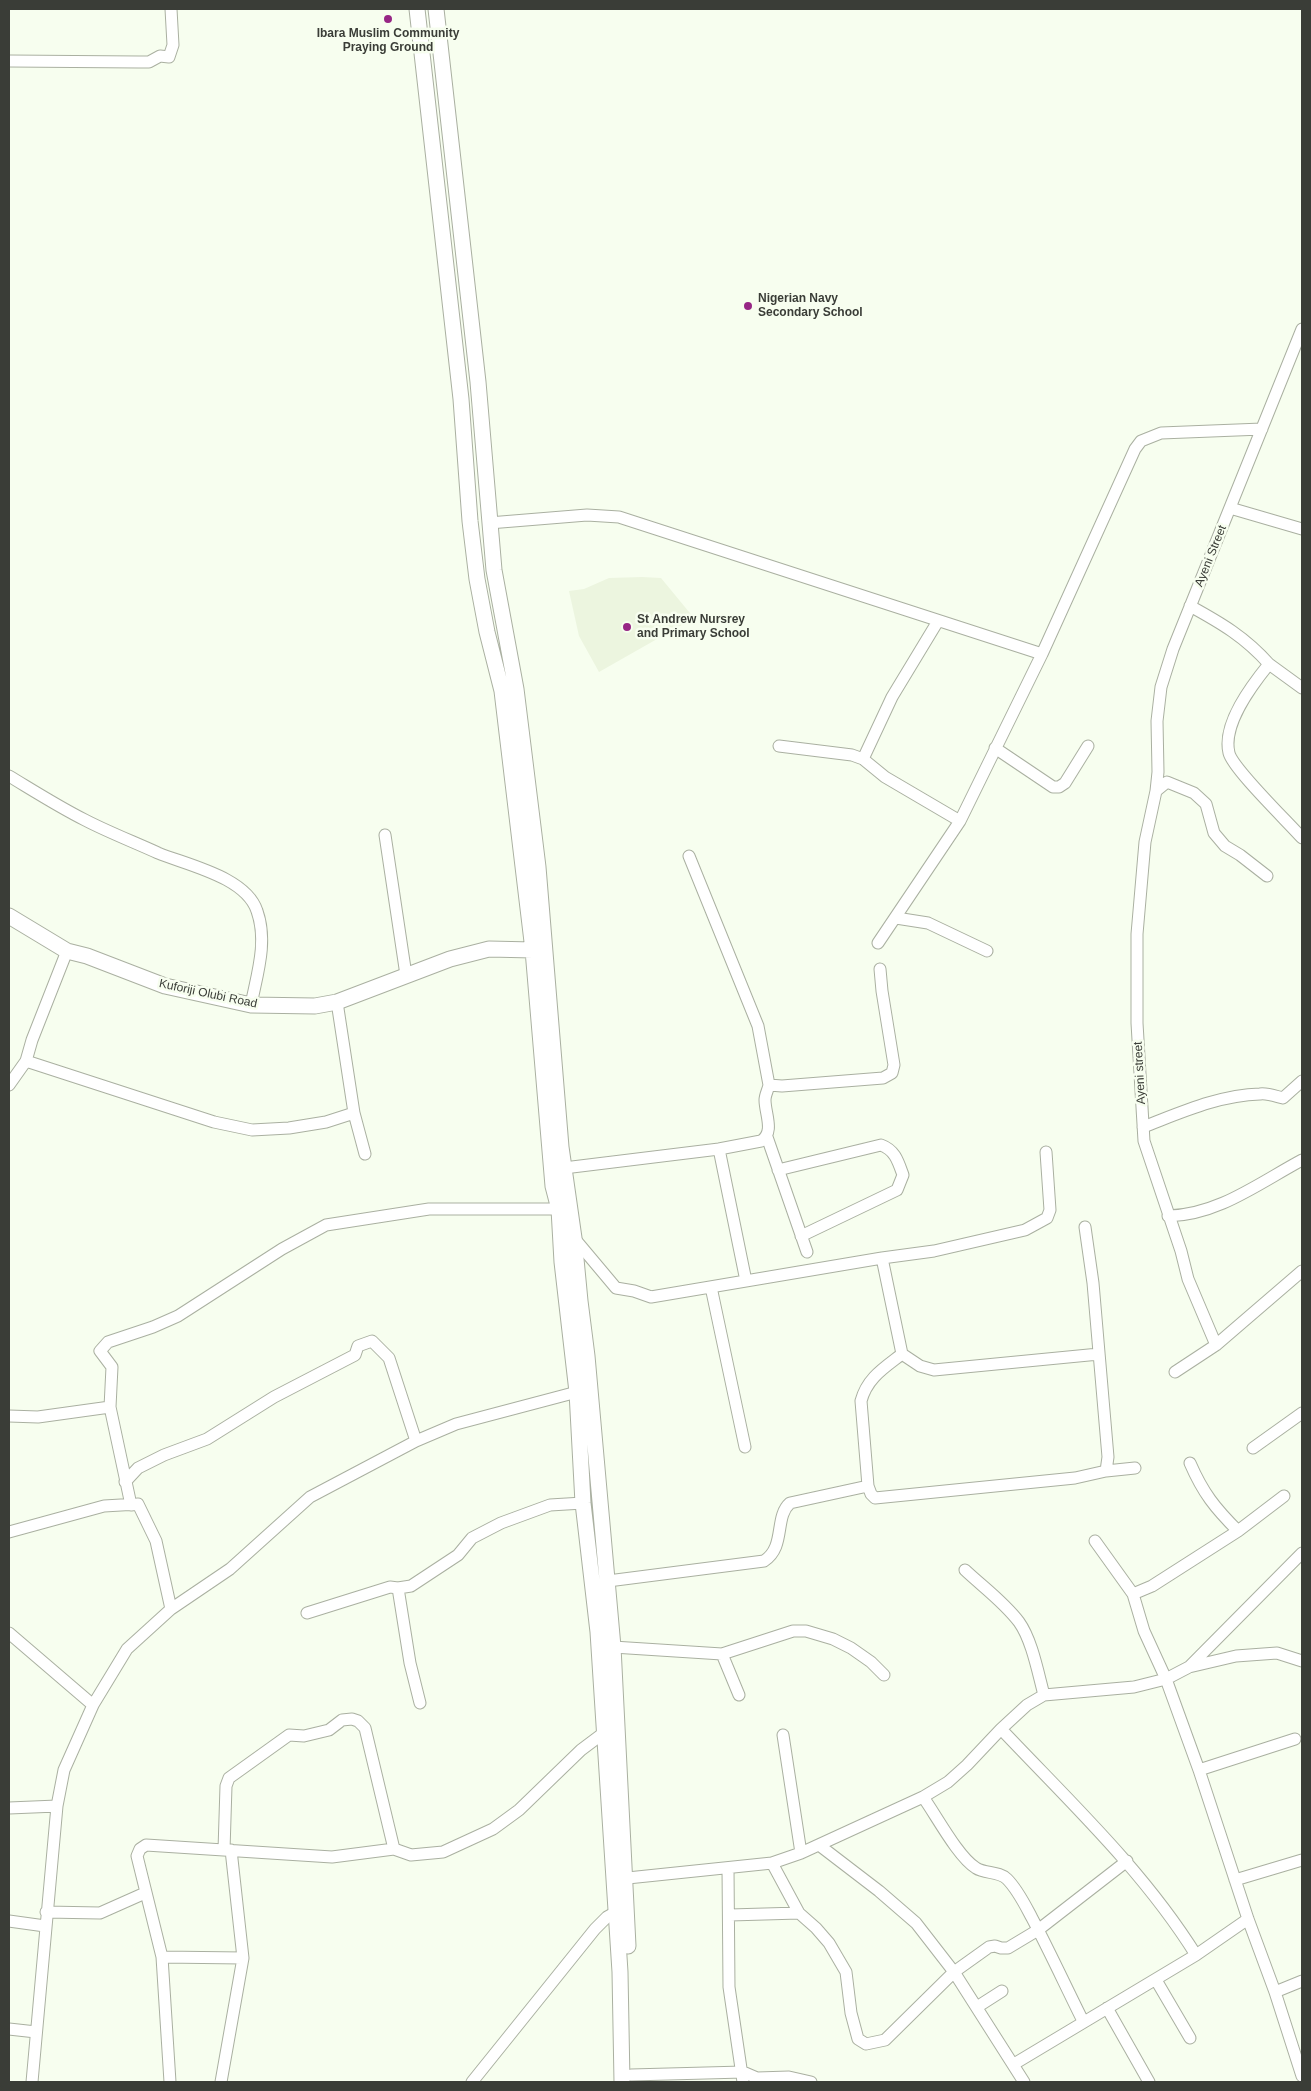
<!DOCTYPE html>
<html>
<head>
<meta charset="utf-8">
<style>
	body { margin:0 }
	#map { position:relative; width:1311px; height:2091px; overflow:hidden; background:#f7feef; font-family:Arial,sans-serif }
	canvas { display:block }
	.frame { position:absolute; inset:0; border:10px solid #3a3d37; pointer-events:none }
</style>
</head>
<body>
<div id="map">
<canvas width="1311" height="2091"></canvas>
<div class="frame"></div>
</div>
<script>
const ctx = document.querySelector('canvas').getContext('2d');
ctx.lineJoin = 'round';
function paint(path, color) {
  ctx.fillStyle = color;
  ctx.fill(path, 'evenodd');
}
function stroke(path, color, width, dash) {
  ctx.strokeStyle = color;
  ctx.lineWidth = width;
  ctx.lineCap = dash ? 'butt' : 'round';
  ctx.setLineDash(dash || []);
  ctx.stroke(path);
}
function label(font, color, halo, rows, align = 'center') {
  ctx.font = font + ' Arial,sans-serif';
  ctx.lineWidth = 5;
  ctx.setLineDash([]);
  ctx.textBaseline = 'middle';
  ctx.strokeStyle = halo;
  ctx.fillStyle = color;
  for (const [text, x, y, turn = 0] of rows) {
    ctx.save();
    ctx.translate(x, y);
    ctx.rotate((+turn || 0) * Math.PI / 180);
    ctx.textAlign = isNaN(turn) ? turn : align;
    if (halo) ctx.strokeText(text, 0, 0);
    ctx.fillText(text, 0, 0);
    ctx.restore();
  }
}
paint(new Path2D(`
	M642 577 661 578 694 618 599 672 579 636 569 591 584 589 609 578Z`), '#ecf5df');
const street = new Path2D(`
	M9 61 139 62H149L160 56 169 57 173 45 171 9
	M1230 508 1302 529
	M489 523 587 515 619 517 1042 654
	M1190 606C1221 623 1245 637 1269 664
	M1302 688 1269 664C1252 685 1222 724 1229 753 1233 769 1288 822 1302 838
	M779 746 852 755 863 759 885 777 960 821
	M995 748 1053 787H1059L1065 783 1088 746
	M863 759 892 697 938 621
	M9 776C34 791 59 807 85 820 108 832 134 842 158 853 187 865 246 877 257 911 268 942 257 974 251 1005
	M1156 791 1167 782 1194 793 1206 804 1214 833 1225 846 1240 855 1267 876
	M385 835 406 975
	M689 856 758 1026 769 1085
	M896 918 928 923 987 951
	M878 943 960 821 1042 654 1135 449 1141 441 1161 433 1262 429
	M337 1002 354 1113 365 1154
	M26 1061 214 1122 252 1130 289 1128 326 1122 354 1113
	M9 1085 26 1061 32 1040 67 951
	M1143 1127C1180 1113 1219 1095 1260 1094 1267 1093 1275 1096 1283 1098L1302 1081
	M767 1137 807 1252
	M719 1149 746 1281
	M564 1168 719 1149 761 1141C775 1132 765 1114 765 1100 765 1095 768 1090 769 1085L782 1086 883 1078 892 1073 894 1065 882 991 880 969
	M778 1170 881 1145C895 1150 898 1161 903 1175L897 1190 801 1236
	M1168 1216C1218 1215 1259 1183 1302 1160
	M574 1238 616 1288 634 1291 651 1297 882 1258 934 1251 1025 1230 1047 1218 1050 1210 1046 1152
	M882 1258 902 1354 920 1366 934 1370 1099 1354
	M711 1287 745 1447
	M1216 1345 1188 1279 1181 1251 1144 1141 1137 1023V934L1145 842 1156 791 1158 772 1157 721 1161 687 1173 649 1302 329
	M902 1354C884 1368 867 1378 861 1401L868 1486 871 1494 875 1498 1075 1478 1106 1471 1108 1457 1093 1283 1085 1227
	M1175 1372 1216 1345 1302 1271
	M9 1416 38 1417 110 1407
	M1253 1448 1302 1413
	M1190 1463C1203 1493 1215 1508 1238 1531
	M1106 1471 1135 1468
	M125 1482 138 1468 164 1455 207 1439 274 1397 355 1355 358 1346 372 1341 389 1358 416 1441
	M1284 1496 1238 1531 1152 1586 1133 1594 1144 1631 1166 1679 1199 1770 1248 1919 1275 1992 1302 2076
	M9 1532 104 1506 138 1504
	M1095 1541 1133 1594
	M965 1570C983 1587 1004 1602 1019 1622 1032 1640 1038 1673 1044 1695
	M608 1581 764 1561C786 1547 774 1517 790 1503L868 1486
	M171 1609 156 1541 138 1504 131 1505 110 1407 112 1367 100 1351 108 1342 153 1327 178 1316 282 1249 326 1225 429 1209H559
	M307 1613 390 1587 398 1588
	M9 1633 93 1705
	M613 1647 722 1654 793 1631H806L833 1639 851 1648 871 1662 884 1675
	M722 1654 739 1695
	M1189 1667 1236 1656 1277 1653 1302 1661
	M420 1703 410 1663 398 1588 411 1586 458 1555 472 1538 501 1523 550 1505 583 1503
	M1001 1729C1069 1801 1143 1870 1196 1955L1014 2064
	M783 1735 801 1853
	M1199 1770 1295 1739
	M923 1797C936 1815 958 1857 976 1868 985 1874 999 1871 1007 1879 1018 1890 1025 1905 1032 1918 1050 1952 1066 1987 1083 2021
	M9 1808 57 1806
	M819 1845 879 1891 916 1923 954 1972 1024 2082
	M224 1850 226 1786 229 1778 289 1735 304 1736 329 1730 342 1720 352 1719 358 1721 365 1728 394 1849
	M772 1863 799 1913 816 1928 829 1943 846 1972 851 2013 858 2039 866 2044 885 2040 954 1972 989 1947 995 1946 1001 1948H1008L1038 1930 1127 1861
	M728 1868 729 1987 743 2082
	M618 1879 772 1863 801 1853 923 1797 948 1782 967 1765 1001 1729 1027 1705 1044 1695 1134 1687 1166 1679 1189 1667 1302 1553
	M1235 1880 1302 1860
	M46 1912 100 1913 145 1893
	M730 1915 799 1913
	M9 1921 45 1926
	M1196 1955 1248 1919
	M162 1957 243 1958 231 1850
	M1156 1980 1190 2038
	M1275 1992 1302 1981
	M977 2007 1002 1991
	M1107 2008 1149 2082
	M9 2029 36 2032
	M631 2075 743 2072 757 2078 789 2077 811 2082
	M32 2082 57 1806 64 1770 93 1705 127 1649 171 1609 230 1569 310 1497 416 1441 456 1424 577 1392
	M170 2082 162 1957 137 1856 140 1849 146 1845 332 1857 394 1849 411 1855 443 1852 493 1829 519 1810 581 1750 605 1732
	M221 2082 243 1958
	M472 2082 595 1929 607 1917 616 1912`);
const secondary = new Path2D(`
	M417 9 461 399 470 521 477 579 487 632 502 691 533 950 553 1186 559 1209 562 1262 577 1392 583 1503 598 1632 620 1972 622 2082
	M436 9 478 382 494 570 516 689 538 867 561 1147 574 1238 580 1301 587 1356 613 1647 628 1946
	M9 916 67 951 87 956 165 986 251 1005 315 1006 337 1002 450 959 489 949 533 950`);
stroke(street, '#aab0a1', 13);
stroke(secondary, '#aab0a1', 17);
stroke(street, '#fff', 11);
stroke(secondary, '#fff', 15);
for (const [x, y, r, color] of [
	[388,19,5,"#972685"],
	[748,306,5,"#972685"],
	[627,627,5,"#972685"]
]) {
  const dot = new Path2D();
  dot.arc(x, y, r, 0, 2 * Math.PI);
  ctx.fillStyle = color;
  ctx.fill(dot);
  stroke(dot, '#f7feef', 2);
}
label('bold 12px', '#3a3d37', '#f7feef', [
	["Ibara Muslim Community",388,34,"center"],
	["Praying Ground",388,48,"center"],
	["Nigerian Navy",758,299],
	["Secondary School",758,313],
	["St Andrew Nursrey",637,620],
	["and Primary School",637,634]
], 'left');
label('12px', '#3a3d37', '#f7feef', [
	["Ayeni Street",1211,556,-68],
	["Kuforiji Olubi Road",208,994,12],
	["Ayeni street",1140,1073,-93]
]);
</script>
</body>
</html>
